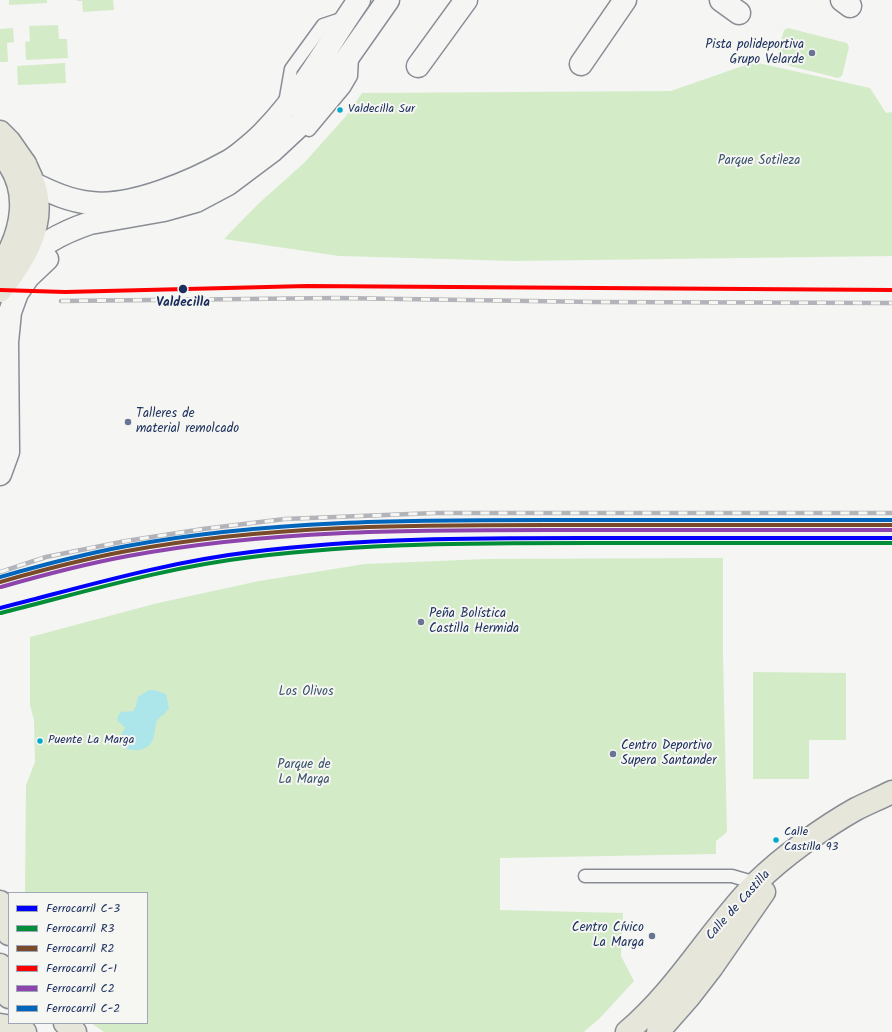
<!DOCTYPE html>
<html>
<head>
<meta charset="utf-8">
<style>
	body { margin:0 }
	#map { position:relative; width:892px; height:1032px; overflow:hidden; background:#f5f5f3; font-family:Kalam,sans-serif }
	canvas { display:block }
	.legend { position:absolute; left:8px; top:892px; width:140px; height:132px; box-sizing:border-box; background:#f6f6f2; border:1px solid #9ea6b7; margin:0; padding:5px 7px; list-style:none; font-size:12px; color:#1b2f5e }
	.legend li { display:flex; align-items:center; gap:8px; height:20px }
	.legend b { width:20px; border:1px solid #9ea6b7 }
</style>
</head>
<body>
<div id="map">
<canvas width="892" height="1032"></canvas>
<ul class="legend">
<li><b style="height:5px;background:#00f"></b>Ferrocarril C-3</li>
<li><b style="height:5px;background:#028d38"></b>Ferrocarril R3</li>
<li><b style="height:5px;background:#7a4b2a"></b>Ferrocarril R2</li>
<li><b style="height:5px;background:#f00"></b>Ferrocarril C-1</li>
<li><b style="height:5px;background:#8e44ad"></b>Ferrocarril C2</li>
<li><b style="height:5px;background:#0065bd"></b>Ferrocarril C-2</li>
</ul>
</div>
<script>
const ctx = document.querySelector('canvas').getContext('2d');
ctx.lineJoin = 'round';
function paint(path, color) {
  ctx.fillStyle = color;
  ctx.fill(path, 'evenodd');
}
function stroke(path, color, width, dash) {
  ctx.strokeStyle = color;
  ctx.lineWidth = width;
  ctx.lineCap = dash ? 'butt' : 'round';
  ctx.setLineDash(dash || []);
  ctx.stroke(path);
}
function label(font, color, halo, rows, align = 'center') {
  ctx.font = font + ' Kalam,sans-serif';
  ctx.lineWidth = 4;
  ctx.setLineDash([]);
  ctx.textBaseline = 'middle';
  ctx.strokeStyle = halo;
  ctx.fillStyle = color;
  for (const [text, x, y, turn = 0] of rows) {
    ctx.save();
    ctx.translate(x, y);
    ctx.rotate((+turn || 0) * Math.PI / 180);
    ctx.textAlign = isNaN(turn) ? turn : align;
    if (halo) ctx.strokeText(text, 0, 0);
    ctx.fillText(text, 0, 0);
    ctx.restore();
  }
}
paint(new Path2D(`
	M9 0H47V3L9 5Z
	M77 0H113L114 10 83 12 82 1H77Z
	M58 25 59 39H67L68 58 26 60 25 42 30 41 29 26Z
	M13 28 14 42 7 43 8 62H0V29Z
	M788 28 847 43 849 47 842 76 838 78 778 63 776 59 784 30Z
	M754 62 870 88 886 113 892 112V256L515 261 339 256 224 239 258 204 304 163 346 116 362 93 671 91Z
	M65 63 66 83 18 85 17 66Z
	M723 558V658L727 832 716 841V854L500 858V910L623 913 621 956 634 981 600 1018 585 1031 583 1032H104L91 1023H147V893H25L26 785 35 762 34 720 30 705V637L158 603 259 581 365 564 486 559Z
	M753 672 846 673V740H809V779H753Z`), '#d3ecc7');
paint(new Path2D(`
	M149 690H154L166 694 169 708 165 713 157 720C155 726 155 734 153 739 148 753 131 752 120 746L119 740 125 728 117 720 118 716 121 712 133 711 136 706 138 697Z`), '#ace5ea');
const service = new Path2D(`
	M285 103 291 69 323 25 347 17
	M309 130 344 88 351 76 352 56
	M585 876H732L756 883`);
const minor = new Path2D(`
	M721 0 739 13
	M842 0 850 6
	M581 64 625 0
	M418 66 466 0`);
const secondary = new Path2D(`
	M21 178C43 188 66 201 91 203 132 208 193 181 229 161 238 156 259 138 266 130 303 92 329 43 359 0
	M19 266C38 245 63 232 90 223L164 210 196 201 228 184 272 151 301 124 388 0
	M0 474 8 452 7 342 10 312 17 293 28 277 47 259`);
const primary = new Path2D(`
	M0 132 9 141 25 164
	M0 902 9 934
	M65 1023 75 1032
	M627 1032C678 989 710 930 756 883 782 857 824 827 856 809 868 803 880 798 892 792
	M658 1032 688 998 712 967 764 892`);
const trunk = new Path2D(`
	M0 153C33 187 23 232 0 268
	M0 291C22 263 44 229 36 192 34 182 29 173 25 164
	M0 965 9 997
	M0 1025 18 1028 25 1032`);
stroke(service, '#898d95', 15);
stroke(minor, '#898d95', 25);
stroke(secondary, '#898d95', 25);
stroke(primary, '#898d95', 25);
stroke(trunk, '#898d95', 25);
stroke(service, '#f5f5f3', 12);
stroke(minor, '#f5f5f3', 22);
stroke(secondary, '#f5f5f3', 22);
stroke(primary, '#e7e6da', 22);
stroke(trunk, '#e7e6da', 22);
const rail = new Path2D(`
	M61 301 337 298 594 302 892 303
	M0 572 46 557 126 541 203 529 285 519 435 513H892`);
stroke(rail, '#b2b4b9', 4.5);
stroke(rail, '#f6f6f2', 3, [9]);
stroke(new Path2D(`
	M0 608C83 587 166 562 251 552 362 538 474 538 585 538 687 538 790 538 892 538`), '#00f', 4);
stroke(new Path2D(`
	M1 613C84 592 167 567 252 557 364 543 477 543 590 543 691 543 791 543 892 543`), '#028d38', 4);
stroke(new Path2D(`
	M0 582C42 570 84 559 127 551 272 524 421 525 567 525 676 525 784 525 892 525`), '#7a4b2a', 4);
stroke(new Path2D(`
	M0 290 65 292 307 286 892 290`), '#f00', 4);
stroke(new Path2D(`
	M1 587C43 575 85 564 128 556 273 529 421 530 568 530 676 530 784 530 892 530`), '#8e44ad', 4);
stroke(new Path2D(`
	M0 577C42 565 84 554 127 546 272 519 420 520 567 520 676 520 784 520 892 520`), '#0065bd', 4);
for (const [x, y, r, color] of [
	[812,53,4,"#677492"],
	[340,110,3.5,"#00a9ce"],
	[183,289,5,"#1b2f5e"],
	[128,422,4,"#677492"],
	[421,622,4,"#677492"],
	[40,741,3.5,"#00a9ce"],
	[613,754,4,"#677492"],
	[776,840,3.5,"#00a9ce"],
	[652,936,4,"#677492"]
]) {
  const dot = new Path2D();
  dot.arc(x, y, r, 0, 2 * Math.PI);
  ctx.fillStyle = color;
  ctx.fill(dot);
  stroke(dot, '#f6f6f2', 1.5);
}
label('12px', '#1b2f5e', '#f6f6f2', [
	["Valdecilla Sur",348,110],
	["Puente La Marga",48,741],
	["Calle",784,833],
	["Castilla 93",784,848]
], 'left');
label('13px', '#1b2f5e', '#f6f6f2', [
	["Pista polideportiva",804,46,"right"],
	["Grupo Velarde",804,61,"right"],
	["Talleres de",136,415],
	["material remolcado",136,430],
	["Peña Bolística",429,615],
	["Castilla Hermida",429,630],
	["Centro Deportivo",621,747],
	["Supera Santander",621,762],
	["Centro Cívico",644,929,"right"],
	["La Marga",644,944,"right"]
], 'left');
label('13px', '#3a536c', '#f6f6f2', [
	["Parque Sotileza",759,162],
	["Los Olivos",306,693],
	["Parque de",304,766],
	["La Marga",304,781]
]);
label('bold 13px', '#1b2f5e', '#f6f6f2', [
	["Valdecilla",183,304]
]);
label('13px', '#1b2f5e', '#f6f6f2', [
	["Calle de Castilla",739,906,-48]
]);
</script>
</body>
</html>
